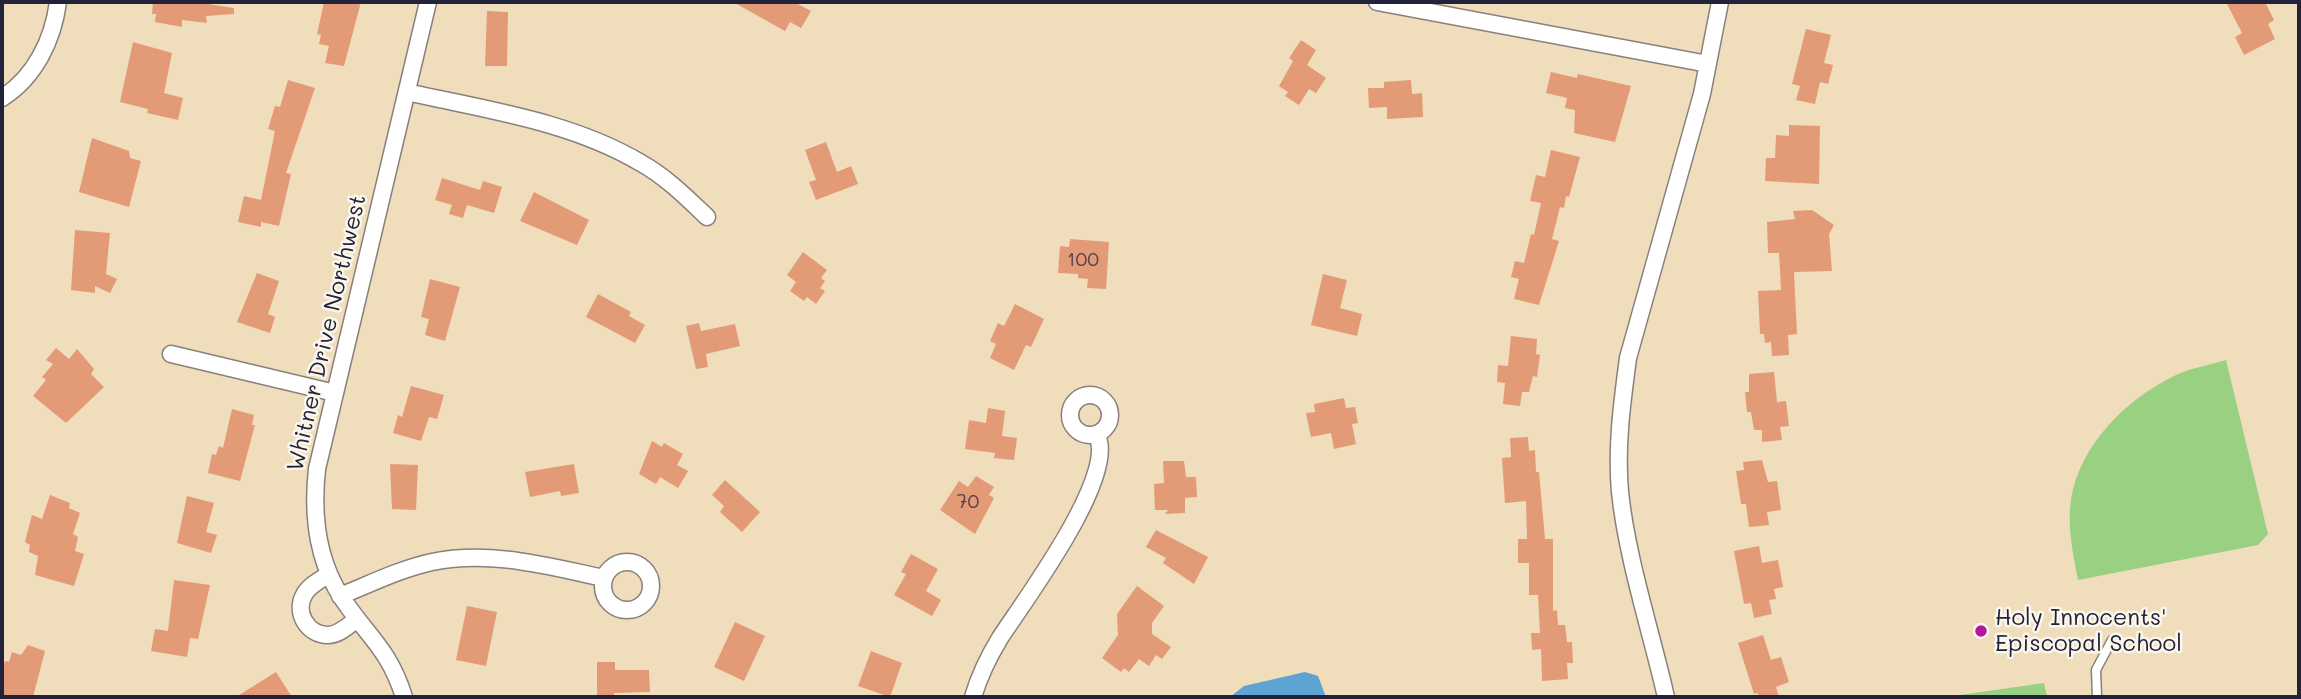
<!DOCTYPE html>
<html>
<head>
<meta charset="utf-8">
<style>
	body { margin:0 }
	#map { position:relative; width:2301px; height:699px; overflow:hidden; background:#f0ddbc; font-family:Mali,sans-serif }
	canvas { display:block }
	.frame { position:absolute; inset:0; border:4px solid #22223b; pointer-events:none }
</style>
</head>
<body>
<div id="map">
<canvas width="2301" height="699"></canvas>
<div class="frame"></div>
</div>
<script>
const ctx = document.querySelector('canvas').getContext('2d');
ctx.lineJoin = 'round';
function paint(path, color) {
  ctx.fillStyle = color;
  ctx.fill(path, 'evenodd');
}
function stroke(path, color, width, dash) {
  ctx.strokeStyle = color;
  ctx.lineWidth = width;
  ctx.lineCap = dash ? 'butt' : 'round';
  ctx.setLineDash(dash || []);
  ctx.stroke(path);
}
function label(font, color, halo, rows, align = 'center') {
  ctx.font = font + ' Mali,sans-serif';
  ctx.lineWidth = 5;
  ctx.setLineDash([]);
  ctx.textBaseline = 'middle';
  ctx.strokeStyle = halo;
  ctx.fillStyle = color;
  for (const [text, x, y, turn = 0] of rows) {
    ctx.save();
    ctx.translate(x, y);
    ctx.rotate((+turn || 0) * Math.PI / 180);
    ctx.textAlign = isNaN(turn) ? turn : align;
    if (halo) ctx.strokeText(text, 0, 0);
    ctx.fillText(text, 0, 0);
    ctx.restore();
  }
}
paint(new Path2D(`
	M2226 360 2268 534 2258 545 2078 580C2073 554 2067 526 2071 500 2079 445 2127 399 2174 376 2190 368 2210 365 2226 360Z
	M2044 683 2047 697H1946Z`), '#99d082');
paint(new Path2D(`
	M1305 672 1318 676 1326 697H1230L1244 686Z`), '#5da3d3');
paint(new Path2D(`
	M153 2H195L234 8V14L206 16 207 23 182 20V27L155 22 156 14H152Z
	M324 2H361L344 66 325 63 329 46 319 44 321 35 317 34Z
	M733 2H794L811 11 801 28 790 22 785 31Z
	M2226 2H2265L2274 20 2268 24 2275 39 2244 55 2235 37 2242 33Z
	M487 11 508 12 507 66H485Z
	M1806 29 1831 35 1824 63 1833 65 1828 84 1820 82 1815 104 1796 100 1800 86 1792 84Z
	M1301 40 1316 50 1307 65 1326 78 1316 93 1309 89 1299 105 1285 96 1288 92 1279 86 1293 61 1289 58Z
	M133 42 172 53 164 93 183 98 178 120 147 113 148 109 120 102Z
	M1551 72 1577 78 1578 74 1631 86 1615 142 1574 133 1575 110 1565 108 1567 98 1546 93Z
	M288 80 315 88 286 173 291 174 279 226 261 222V227L238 222 244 196 261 200 275 131 268 129 275 106 280 107Z
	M1411 80 1412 94 1422 93 1423 117 1387 119V107L1369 108 1368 88H1384V82Z
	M1789 125 1820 126 1819 184 1765 181 1766 158H1775L1776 135 1789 136Z
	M92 138 129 151 130 158 141 161 129 207 79 192Z
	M826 142 837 172 851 166 858 184 816 200 809 182 816 180 805 150Z
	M1551 150 1580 157 1569 197 1566 196 1564 208 1560 207 1552 239 1559 241 1539 305 1514 299 1519 279 1511 277 1515 261 1524 263 1531 234 1534 235 1541 203 1530 201 1536 175 1545 177Z
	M442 178 480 190 483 181 502 187 494 213 467 205 463 218 449 214 452 205 435 200Z
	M534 192 589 220 577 245 520 221Z
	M1812 210 1834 225 1829 234 1832 271 1794 272 1797 334 1788 335 1789 355 1772 356 1771 342 1765 343 1764 334H1760L1758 291 1781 290 1779 253H1768L1767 222 1795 219 1793 211Z
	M75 230 110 233 106 274 117 279 110 293 95 286V293L71 290Z
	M1070 239 1109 242 1106 289 1087 288 1088 279 1078 278V274L1058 273 1060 246 1069 247Z
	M803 252 827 270 821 278 825 281 820 288 825 291 816 304 807 297 804 301 790 291 796 282 787 275Z
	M257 273 279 281 268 314 275 317 270 333 237 322Z
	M1323 274 1347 280 1340 308 1362 314 1357 336 1311 325Z
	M430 279 460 287 445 341 425 335 429 319 421 317Z
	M598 294 631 312 629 316 645 325 635 343 586 317Z
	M1015 304 1044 319 1031 347 1026 345 1014 370 990 358 996 344 990 341 998 323 1004 326Z
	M699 323 701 331 735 324 740 346 706 354 708 367 696 369 686 326Z
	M1511 336 1537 339 1536 354 1540 355 1537 377 1533 376 1529 392H1522L1520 406 1503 404 1505 383 1497 382 1498 365 1508 366Z
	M56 348 69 359 77 349 94 369 91 374 104 387 66 423 33 396 46 380 42 377 53 364 46 360Z
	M1774 372 1777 402 1786 401 1789 426 1780 427 1782 440 1762 442V430H1754L1751 412H1747L1745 392H1749V374Z
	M411 386 444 395 437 419 429 417 421 441 393 433 398 415 402 417Z
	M1344 398 1346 408 1355 407 1358 423 1352 424 1356 444 1334 449 1331 433 1311 437 1306 413 1315 412 1314 404Z
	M988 408 1005 411 1002 436 1017 438 1014 460 994 458 995 453 965 449 969 420 986 423Z
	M232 409 254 415 252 425H255L240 481 208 473 212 454 216 455 219 446 223 448Z
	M1528 437 1529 451 1535 450 1536 472H1539L1545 539H1553V611L1557 610 1558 625H1565L1567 642H1572L1573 663H1567L1568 679 1542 681 1541 649 1532 650 1531 633H1540L1538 595H1529V563H1518V539H1527L1526 501 1505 503 1502 458 1511 457 1510 438Z
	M652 441 662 447 664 443 683 454 677 465 688 471 678 488 660 477 656 484 639 474Z
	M1762 460 1768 482 1777 481 1781 510 1767 512 1769 525 1749 527 1746 504H1741L1736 471 1744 470 1743 462Z
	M1163 461H1184L1186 477H1196L1197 497 1185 498V513L1165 514 1168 510H1155L1154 484 1164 483Z
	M390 464 418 465 416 510 392 509Z
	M574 464 579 493 561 496 560 491 530 497 525 472Z
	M976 476 994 487 989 495 994 498 975 534 940 510 959 481 968 487Z
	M725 480 760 512 742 532 720 512 724 506 712 495Z
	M50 495 70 503 69 508 80 513 73 534 78 537 75 551 84 554 74 586 35 575 38 556 29 552 30 545 25 542 32 515 42 519Z
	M187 496 214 503 206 532 217 535 211 553 177 543Z
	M1156 530 1208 557 1194 584 1163 563 1166 558 1146 547Z
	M1759 546 1762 563 1778 560 1783 587 1774 589 1776 599 1769 600 1772 614 1754 618 1751 603 1744 604 1734 551Z
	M911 554 938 569 926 591 941 600 932 616 894 595 906 574 901 572Z
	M174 580 210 585 198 639 190 638 187 657 151 651 155 629 168 631Z
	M1137 586 1164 606 1152 623V634L1171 647 1162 659 1156 655 1149 666 1139 659 1129 672 1124 668 1121 672 1102 658 1118 635 1117 614Z
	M467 606 497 612 486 666 456 660Z
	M735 622 765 636 744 681 714 667Z
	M1763 635 1771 660 1781 657 1789 682 1776 687 1779 697H1759L1758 693 1754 694 1738 643Z
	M28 645 45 651 33 697H2V671L5 661 9 662 12 652 21 655Z
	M871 651 902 663 890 697 858 686Z
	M597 662H615V670H649L650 692 614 693V697H597Z
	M276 672 292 697H236Z`), '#e39a77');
const service = new Path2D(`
	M2097 697 2096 670 2112 640`);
const minor = new Path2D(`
	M1377 2 1708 64
	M407 92C486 110 570 121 641 163 666 177 686 197 707 217
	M2 98C35 77 53 40 58 2
	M171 354 335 393
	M1070 415a20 20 0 1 1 40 0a20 20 0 1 1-40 0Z
	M603 586a24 24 0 1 1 48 0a24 24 0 1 1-48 0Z
	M329 574C321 580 309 585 304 595 294 613 308 635 328 635 339 635 349 625 357 619
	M340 596C370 584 400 569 432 562 490 550 547 566 604 578
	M404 697C389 649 368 637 342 598 317 560 312 514 317 469L428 2
	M973 697C979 677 989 656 1000 638 1022 604 1121 472 1096 434
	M1666 697C1651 631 1627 559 1620 492 1616 447 1622 403 1628 358L1702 94 1720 2`);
stroke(service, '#89807c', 11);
stroke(minor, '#89807c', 19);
stroke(service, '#fff', 8);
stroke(minor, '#fff', 16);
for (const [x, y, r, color] of [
	[1981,631,7,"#b5179e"]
]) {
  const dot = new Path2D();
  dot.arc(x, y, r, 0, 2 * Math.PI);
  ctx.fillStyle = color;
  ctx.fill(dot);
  stroke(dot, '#fbf7ec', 2.5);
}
label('19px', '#52404a', null, [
	["100",1083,260],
	["70",968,502]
]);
label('23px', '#22223b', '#fbf7ec', [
	["Whitner Drive Northwest",327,333,-77]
]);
label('23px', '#22223b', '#fbf7ec', [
	["Holy Innocents'",1995,618],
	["Episcopal School",1995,644]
], 'left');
</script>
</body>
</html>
